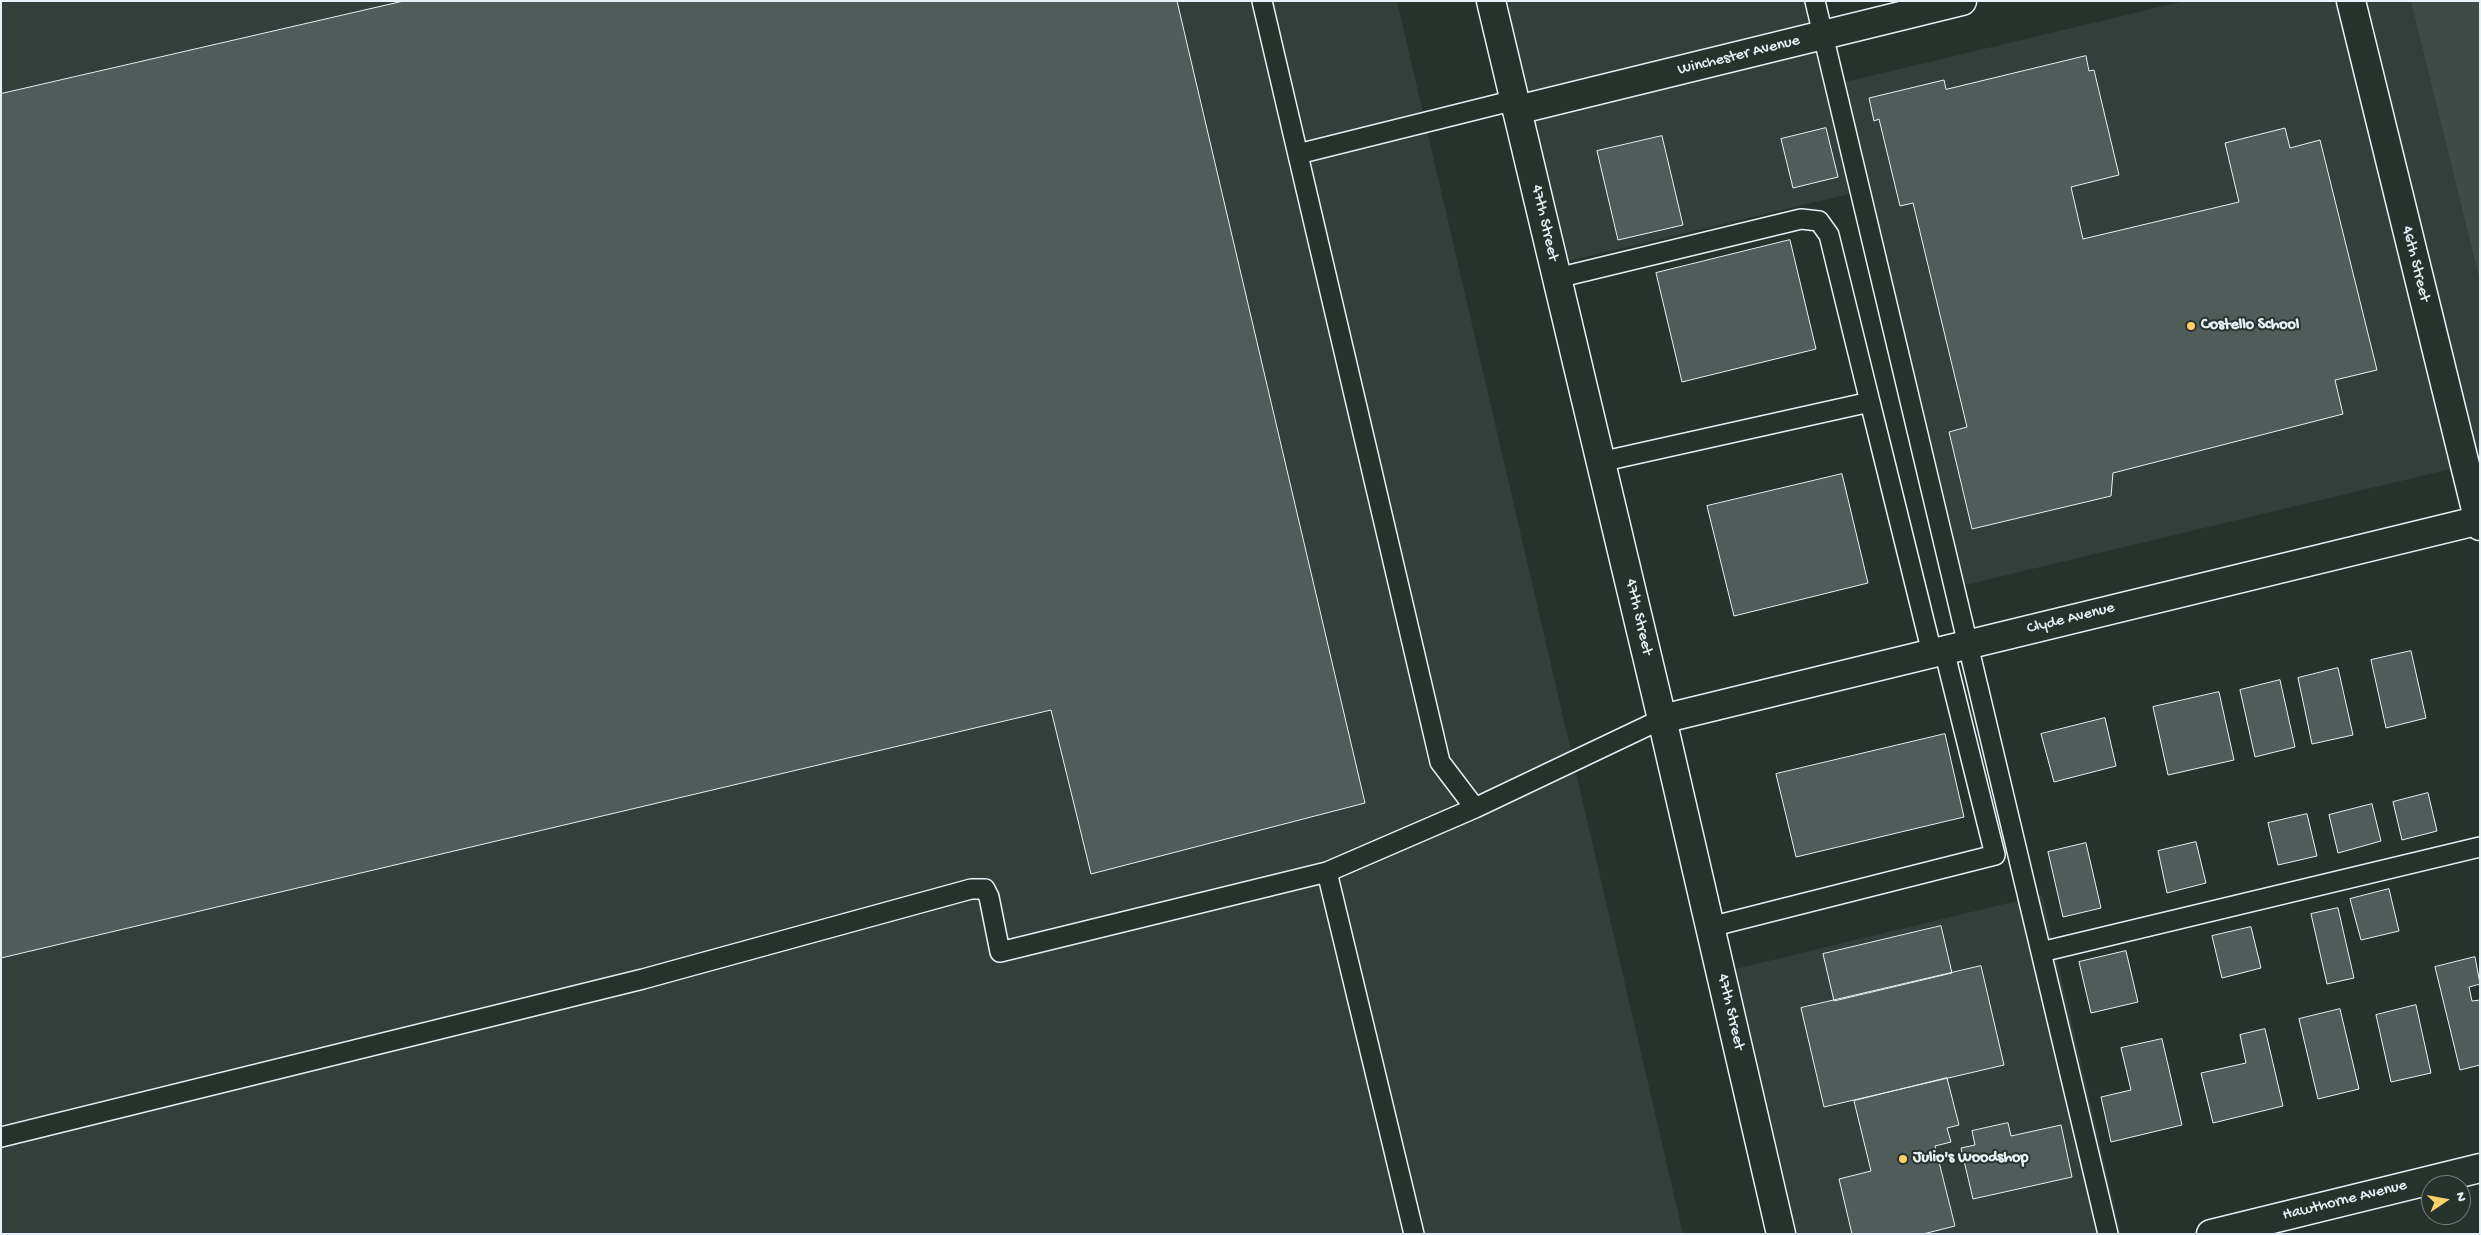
<!DOCTYPE html>
<html>
<head>
<meta charset="utf-8">
<style>
	body { margin:0 }
	#map { position:relative; width:2481px; height:1235px; overflow:hidden; background:#26332d; font-family:"Gochi Hand",sans-serif }
	canvas { display:block }
	.frame { position:absolute; inset:0; border:2px solid #e8f1f8; pointer-events:none }
	.north { position:absolute; left:2421px; top:1175px; width:50px; height:50px; box-sizing:border-box; background:#26332d; border:1px solid #747f7e; border-radius:50%; rotate:78deg; font-size:14px; font-weight:700; line-height:20px; text-align:center; color:#e8f1f8 }
	.north::after { content:''; display:block; margin:auto; width:18px; height:22px; background:#ffd166; clip-path:polygon(50% 0,100% 100%,50% 72%,0 100%) }
</style>
</head>
<body>
<div id="map">
<canvas width="2481" height="1235"></canvas>
<div class="frame"></div>
<div class="north">N</div>
</div>
<script>
const ctx = document.querySelector('canvas').getContext('2d');
ctx.lineJoin = 'round';
function paint(path, color) {
  ctx.fillStyle = color;
  ctx.fill(path, 'evenodd');
}
function stroke(path, color, width, dash) {
  ctx.strokeStyle = color;
  ctx.lineWidth = width;
  ctx.lineCap = dash ? 'butt' : 'round';
  ctx.setLineDash(dash || []);
  ctx.stroke(path);
}
function label(font, color, halo, rows, align = 'center') {
  ctx.font = font + ' "Gochi Hand",sans-serif';
  ctx.lineWidth = 4;
  ctx.setLineDash([]);
  ctx.textBaseline = 'middle';
  ctx.strokeStyle = halo;
  ctx.fillStyle = color;
  for (const [text, x, y, turn = 0] of rows) {
    ctx.save();
    ctx.translate(x, y);
    ctx.rotate((+turn || 0) * Math.PI / 180);
    ctx.textAlign = isNaN(turn) ? turn : align;
    if (halo) ctx.strokeText(text, 0, 0);
    ctx.fillText(text, 0, 0);
    ctx.restore();
  }
}
paint(new Path2D(`
	M1 1H1397L1683 1234H1Z
	M1500 1H1825L1845 82 2185 1H2480V462L1965 585 1870 189 1560 263Z
	M2042 895 2121 1234H1789L1727 971Z`), '#333f3a');
paint(new Path2D(`
	M2411 1H2480V281Z`), '#3e4b47');
const building = new Path2D(`
	M404 1H1177L1365 803 1091 874 1051 710 1 958V94Z
	M2086 56 2089 71 2094 70 2119 175 2071 187 2083 239 2239 202 2225 143 2285 128 2290 148 2320 140 2377 370 2335 380 2343 414 2113 473 2111 496 1972 529 1949 432 1967 427 1913 203 1900 206 1879 119 1874 121 1869 98 1944 80 1946 89Z
	M1826 128 1838 177 1793 188 1781 139Z
	M1662 136 1683 225 1618 240 1597 151Z
	M1790 240 1816 349 1682 382 1656 273Z
	M1842 474 1868 583 1734 616 1707 506Z
	M2411 651 2426 718 2386 728 2371 660Z
	M2338 668 2353 735 2312 744 2298 678Z
	M2280 680 2295 747 2255 757 2240 690Z
	M2219 692 2234 760 2168 775 2153 707Z
	M2105 718 2116 766 2054 782 2041 734Z
	M1945 734 1964 817 1796 857 1776 774Z
	M2428 793 2437 831 2402 840 2393 802Z
	M2372 804 2381 841 2338 853 2329 815Z
	M2307 814 2317 856 2278 865 2268 823Z
	M2196 842 2206 883 2167 893 2158 851Z
	M2086 843 2101 908 2063 917 2048 852Z
	M2389 889 2399 931 2361 940 2350 899Z
	M2338 908 2354 978 2327 984 2311 914Z
	M1941 926 1952 973 1834 1001 1823 954Z
	M2251 927 2261 968 2222 978 2212 936Z
	M2126 951 2138 1002 2091 1013 2079 962Z
	M2475 957 2480 984 2469 987 2472 1001 2480 1000V1065L2460 1070 2435 967Z
	M1981 966 2004 1065 1824 1107 1801 1008Z
	M2416 1005 2431 1073 2391 1082 2376 1015Z
	M2340 1009 2359 1089 2318 1099 2299 1019Z
	M2265 1029 2283 1106 2213 1123 2201 1073 2246 1063 2240 1035Z
	M2162 1039 2182 1125 2111 1142 2101 1097 2131 1090 2121 1048Z
	M1947 1078 1959 1125 1947 1128 1951 1142 1935 1146 1955 1226 1923 1234H1852L1839 1179 1871 1171 1854 1101Z
	M2008 1123 2011 1136 2061 1125 2072 1177 1973 1199 1961 1148 1975 1145 1972 1131Z`);
paint(building, '#505c59');
stroke(building, '#e8f1f8', 1);
const lane = new Path2D(`
	M1262 1 1440 762 1475 808 1662 719
	M1815 1 2108 1234
	M1298 154 1515 100
	M1557 278 1801 219 1819 221 1829 235 1870 402
	M1600 462 1870 402 1932 653
	M1327 872 1414 1234
	M1710 927 1995 855 1944 650
	M2041 952 2480 847
	M1 1137 643 979 971 889H985L989 897 1000 952 1327 872 1475 808`);
const street = new Path2D(`
	M2351 1 2480 526
	M1517 110 1962 1
	M1662 719 2480 520
	M2211 1234 2480 1168`);
const secondary = new Path2D(`
	M1491 1 1662 719 1781 1234`);
stroke(lane, '#e8f1f8', 22);
stroke(street, '#e8f1f8', 31);
stroke(secondary, '#e8f1f8', 31);
stroke(lane, '#26332d', 19);
stroke(street, '#26332d', 28);
stroke(secondary, '#26332d', 28);
for (const [x, y, r, color] of [
	[2191,326,5,"#ffd166"],
	[1903,1159,5,"#ffd166"]
]) {
  const dot = new Path2D();
  dot.arc(x, y, r, 0, 2 * Math.PI);
  ctx.fillStyle = color;
  ctx.fill(dot);
  stroke(dot, '#26332d', 2);
}
label('16px', '#e8f1f8', '#26332d', [
	["Winchester Avenue",1739,56,-14],
	["47th Street",1544,223,77],
	["46th Street",2415,264,76],
	["47th Street",1638,617,77],
	["Clyde Avenue",2071,619,-14],
	["47th Street",1730,1012,77],
	["Hawthorne Avenue",2345,1201,-14]
]);
label('bold 16px', '#e8f1f8', '#26332d', [
	["Costello School",2201,326],
	["Julio's Woodshop",1913,1159]
], 'left');
</script>
</body>
</html>
